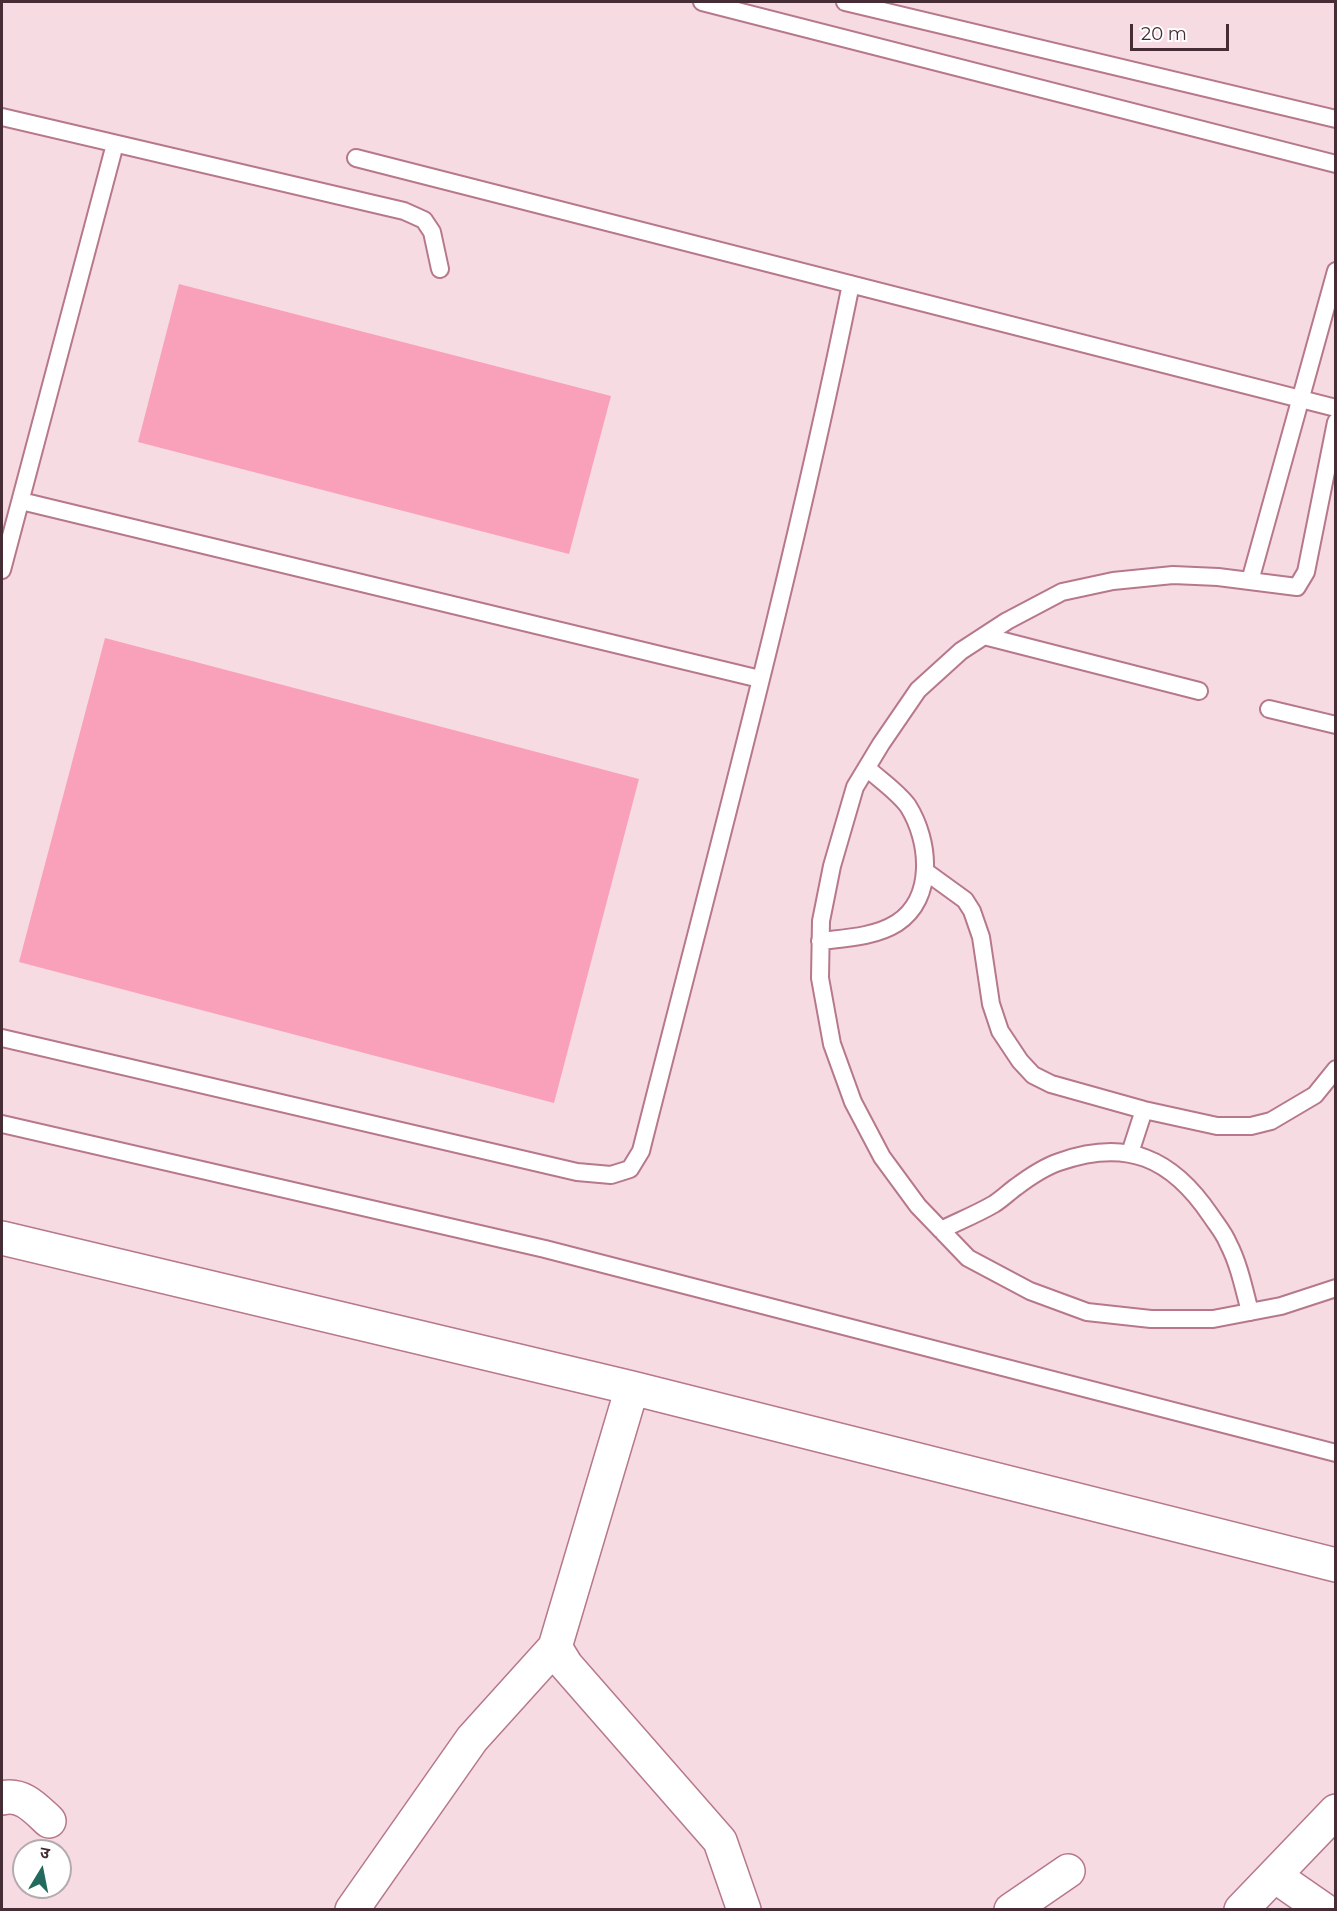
<!DOCTYPE html>
<html>
<head>
<meta charset="utf-8">
<style>
	body { margin:0 }
	#map { position:relative; width:1337px; height:1911px; overflow:hidden; background:#f7dbe2; font-family:Montserrat,"Noto Sans Devanagari",sans-serif }
	canvas { display:block }
	.frame { position:absolute; inset:0; border:3px solid #462c34; pointer-events:none }
	.north { position:absolute; left:12px; top:1839px; width:60px; height:60px; box-sizing:border-box; background:#fff; border:2px solid #b5abae; border-radius:50%; rotate:10deg; font-size:16px; font-weight:700; line-height:24px; text-align:center; color:#462c34 }
	.north::after { content:''; display:block; margin:auto; width:21px; height:27px; background:#236a5e; clip-path:polygon(50% 0,100% 100%,50% 72%,0 100%) }
	.scale { position:absolute; left:1130px; top:24px; width:99px; height:27px; box-sizing:border-box; border:3px solid #462c34; border-top:0; padding-left:8px; font-size:18px; line-height:21px; white-space:nowrap; color:#462c34; -webkit-text-stroke:4px #fff; paint-order:stroke }
</style>
</head>
<body>
<div id="map">
<canvas width="1337" height="1911"></canvas>
<div class="frame"></div>
<div class="north">उ</div>
<div class="scale">20 m</div>
</div>
<script>
const ctx = document.querySelector('canvas').getContext('2d');
ctx.lineJoin = 'round';
function paint(path, color) {
  ctx.fillStyle = color;
  ctx.fill(path, 'evenodd');
}
function stroke(path, color, width, dash) {
  ctx.strokeStyle = color;
  ctx.lineWidth = width;
  ctx.lineCap = dash ? 'butt' : 'round';
  ctx.setLineDash(dash || []);
  ctx.stroke(path);
}
paint(new Path2D(`
	M179 284 611 396 569 554 138 442Z
	M105 638 639 779 554 1103 19 962Z`), '#f9a1bb');
const lane = new Path2D(`
	M702 2 1336 164
	M845 2 1336 119
	M2 117 404 211 424 220 432 232 440 269
	M356 158 1336 408
	M1336 422 1306 572 1297 587 1218 577 1173 575 1113 581 1062 592 1007 621 961 651 918 690 881 744 855 787 832 866 821 921 820 978 832 1044 853 1102 882 1157 918 1206 968 1258 1030 1291 1087 1312 1151 1319H1213L1281 1306 1336 1288
	M21 501 760 679
	M2 570 115 144
	M1250 581 1336 271
	M984 636 1199 691
	M1269 709 1336 725
	M925 871 965 900 972 911 981 937 991 1004 1000 1031 1020 1061 1033 1075 1051 1084 1144 1110 1217 1126H1251L1271 1121 1315 1095 1336 1069
	M820 941C845 938 875 937 897 923 935 898 930 841 908 806 898 792 880 780 867 768
	M2 1038 577 1172 611 1175 630 1169 641 1151C714 862 792 575 851 284
	M2 1124 545 1249 1336 1453
	M1130 1153 1144 1110
	M941 1230C959 1221 977 1214 994 1204 1002 1199 1009 1192 1016 1187 1028 1178 1044 1167 1059 1162 1127 1138 1172 1158 1211 1216 1217 1225 1224 1233 1228 1243 1239 1264 1244 1289 1250 1312`);
const street = new Path2D(`
	M2 1238 632 1388 1336 1565
	M632 1388 555 1647 566 1665 720 1841 744 1910
	M2 1798C22 1793 35 1808 49 1821
	M1275 1876 1324 1910
	M352 1910 472 1739 555 1647
	M1011 1910 1068 1871
	M1241 1910 1336 1811`);
stroke(lane, '#b6788a', 20);
stroke(street, '#b6788a', 36);
stroke(lane, '#fff', 16);
stroke(street, '#fff', 33);
</script>
</body>
</html>
